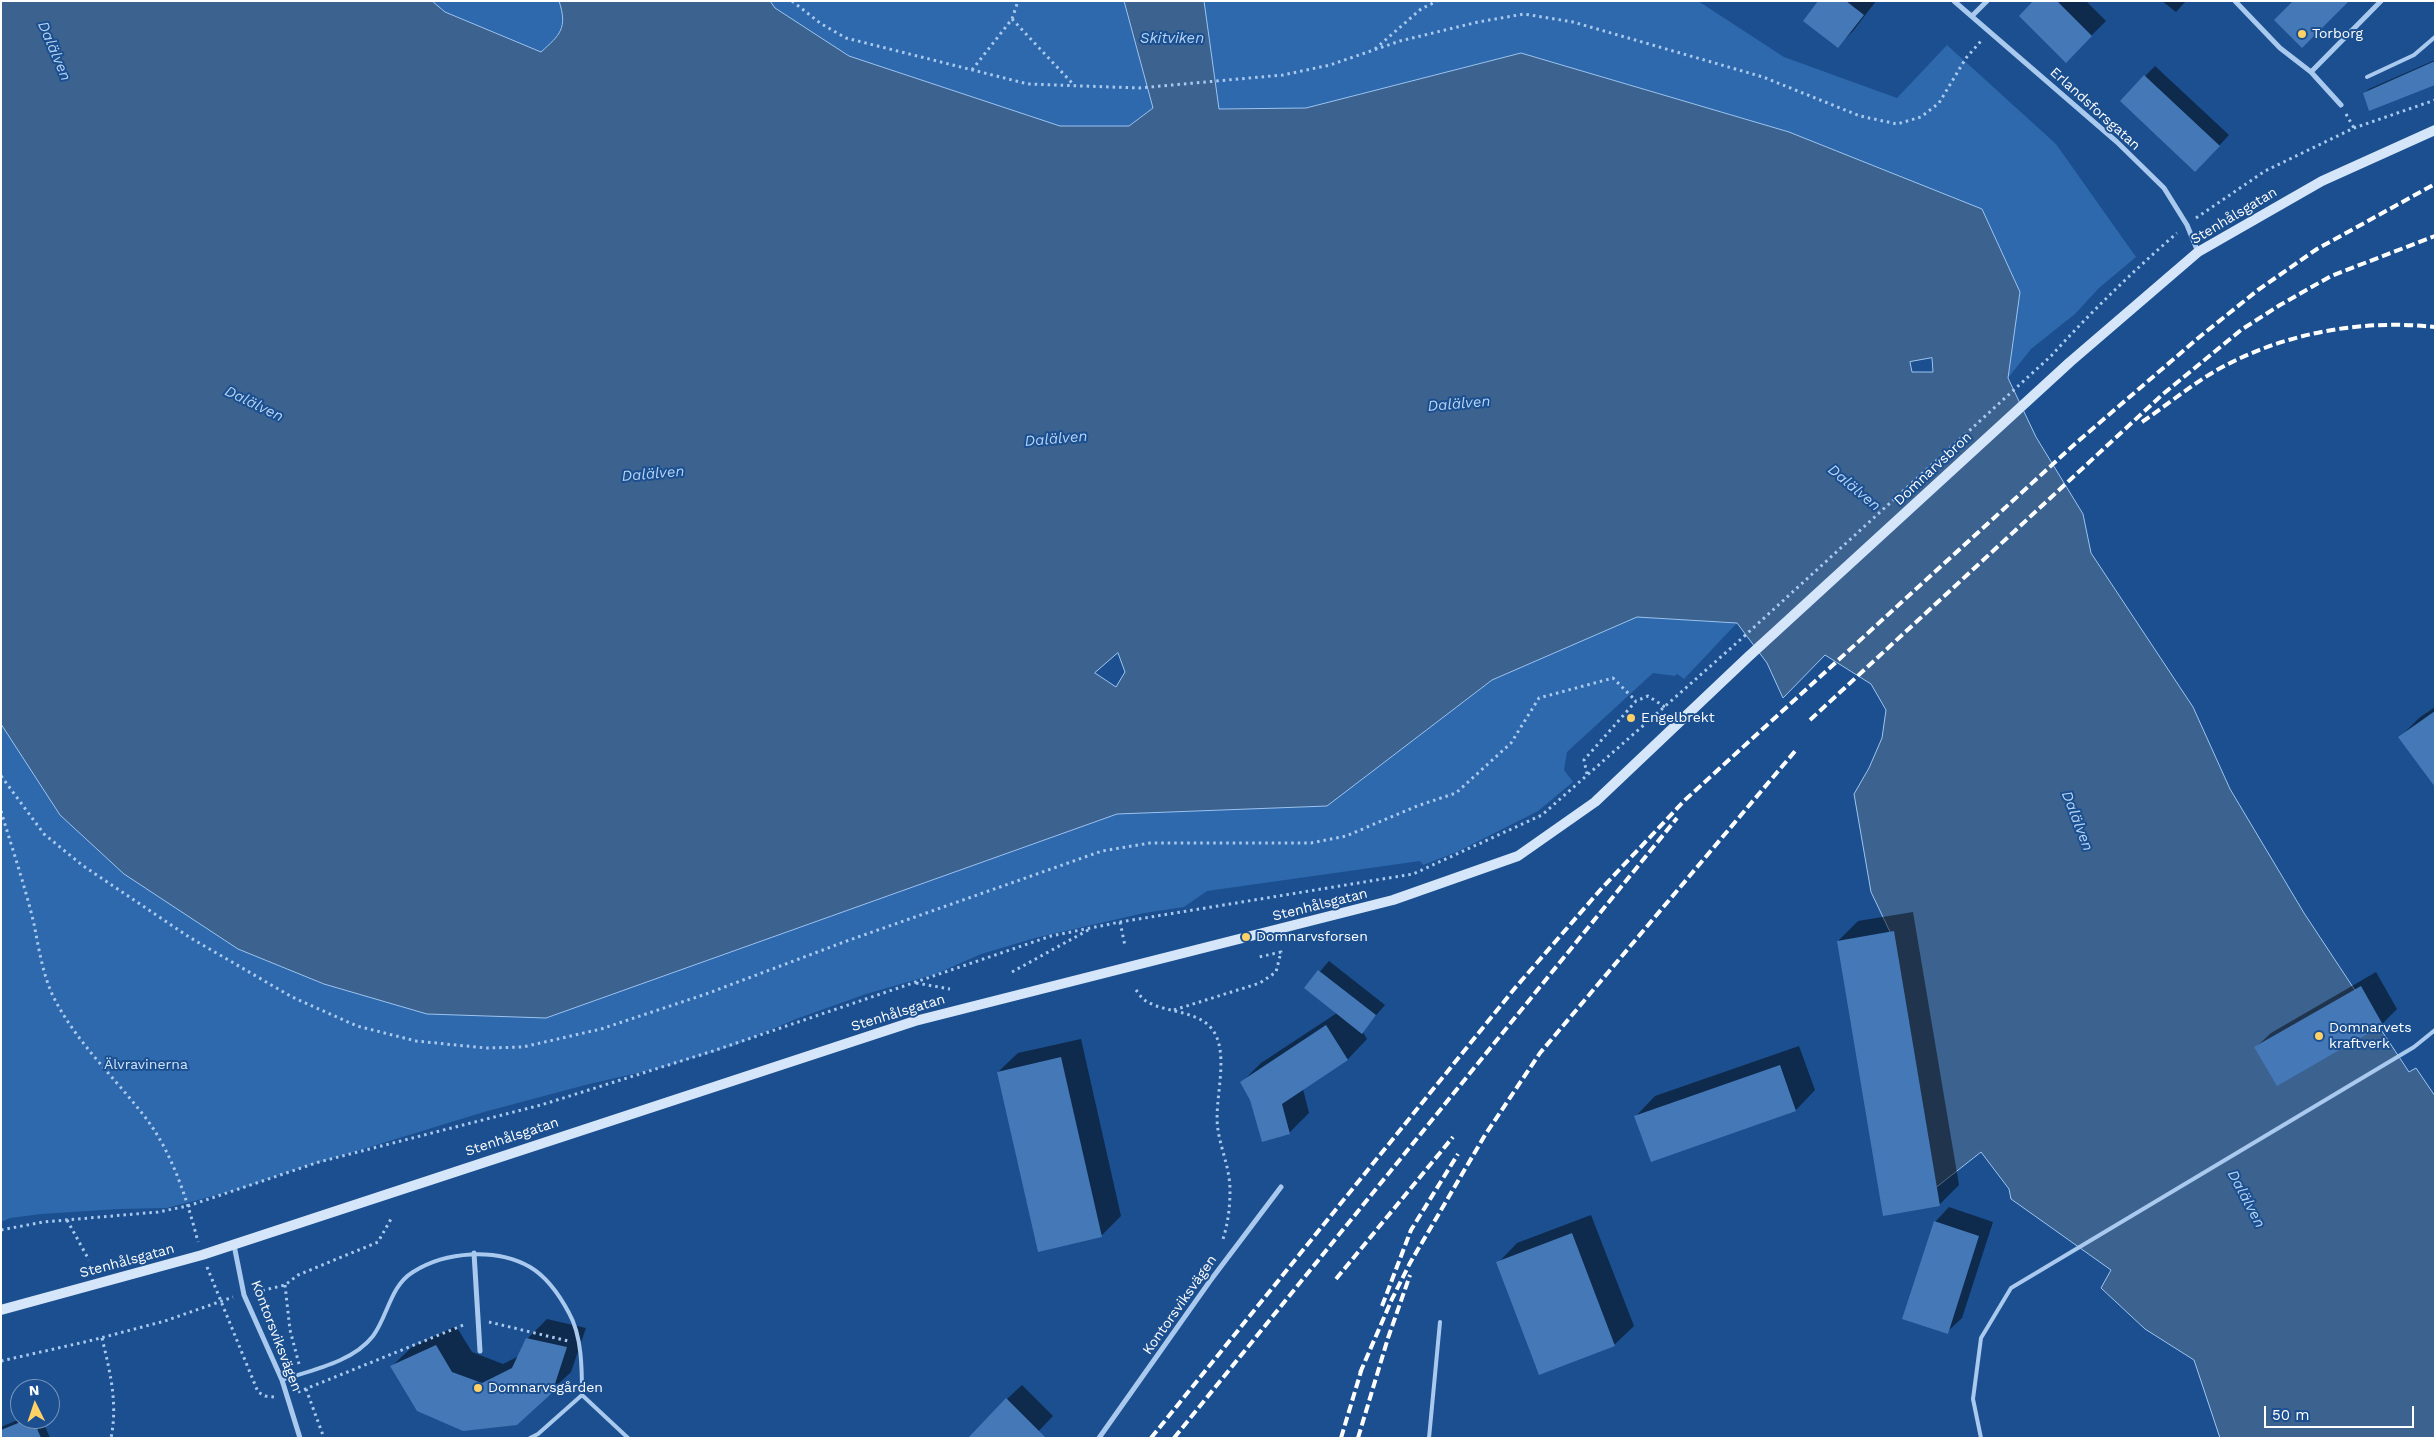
<!DOCTYPE html>
<html>
<head>
<meta charset="utf-8">
<style>
	body { margin:0 }
	#map { position:relative; width:2436px; height:1439px; overflow:hidden; background:#1b4f8f; font-family:"Work Sans",sans-serif }
	canvas { display:block }
	.frame { position:absolute; inset:0; border:2px solid #fff; pointer-events:none }
	.north { position:absolute; left:10px; top:1379px; width:50px; height:50px; box-sizing:border-box; background:#1b4f8f; border:1px solid #7695bc; border-radius:50%; rotate:356deg; font-size:14px; font-weight:700; line-height:20px; text-align:center; color:#fff }
	.north::after { content:''; display:block; margin:auto; width:18px; height:22px; background:#ffd166; clip-path:polygon(50% 0,100% 100%,50% 72%,0 100%) }
	.scale { position:absolute; left:2264px; top:1406px; width:150px; height:22px; box-sizing:border-box; border:2px solid #fff; border-top:0; padding-left:6px; font-size:15px; line-height:18px; white-space:nowrap; color:#fff; -webkit-text-stroke:4px #1b4f8f; paint-order:stroke }
</style>
</head>
<body>
<div id="map">
<canvas width="2436" height="1439"></canvas>
<div class="frame"></div>
<div class="north">N</div>
<div class="scale">50 m</div>
</div>
<script>
const ctx = document.querySelector('canvas').getContext('2d');
ctx.lineJoin = 'round';
function paint(path, color) {
  ctx.fillStyle = color;
  ctx.fill(path, 'evenodd');
}
function stroke(path, color, width, dash) {
  ctx.strokeStyle = color;
  ctx.lineWidth = width;
  ctx.lineCap = dash ? 'butt' : 'round';
  ctx.setLineDash(dash || []);
  ctx.stroke(path);
}
function label(font, color, halo, rows, align = 'center') {
  ctx.font = font + ' "Work Sans",sans-serif';
  ctx.lineWidth = 4;
  ctx.setLineDash([]);
  ctx.textBaseline = 'middle';
  ctx.strokeStyle = halo;
  ctx.fillStyle = color;
  for (const [text, x, y, turn = 0] of rows) {
    ctx.save();
    ctx.translate(x, y);
    ctx.rotate((+turn || 0) * Math.PI / 180);
    ctx.textAlign = isNaN(turn) ? turn : align;
    if (halo) ctx.strokeText(text, 0, 0);
    ctx.fillText(text, 0, 0);
    ctx.restore();
  }
}
paint(new Path2D(`
	M432 1H559C568 28 560 35 541 53L445 12Z
	M756 1H1124L1153 108 1129 126H1060L833 65Z
	M1185 1H1698L1784 57 1897 98 1947 45 2056 144 2136 257 2099 288 2075 314 2031 349 2008 378 2009 375 1789 132 1521 53 1306 108 1218 109Z
	M1637 617 1737 623 1684 679 1677 674 1675 676 1653 673 1567 752 1564 770 1573 782 1538 811 1457 852 1423 865 1420 861 1207 891 1184 907 1144 913 1035 938 981 954 936 974 866 994 796 1019 733 1046 660 1068 589 1084 484 1112 288 1172 240 1189 167 1208 119 1209 41 1214 10 1218 1 1222V724L6 731 546 1018 1117 814 1327 806 1492 680Z`), '#2e69ad');
const water = new Path2D(`
	M1 1H432L445 12 541 52C560 35 568 28 559 1H770L775 8 849 56 1060 126H1129L1153 108 1124 1H1204L1219 109 1306 108 1521 53 1789 132 1982 209 2020 292 2008 378 2036 437 2083 514 2091 553 2193 707 2230 789 2304 913 2409 1072 2416 1068 2435 1096V1438H2220L2194 1360 2145 1329 2101 1288 2111 1270 2011 1199 2009 1189 1981 1152 1934 1189 1892 936 1871 892 1854 794 1869 768 1882 738 1886 710 1871 684 1825 655 1783 698 1767 663 1737 623 1637 617 1492 680 1327 806 1117 814 546 1018 427 1014 324 984 238 949 124 874 60 815 1 724ZM1932 358 1933 372H1912L1910 362ZM1118 653 1125 672 1116 687 1095 673Z`);
paint(water, '#3c6290');
stroke(water, '#9cc4f0', 1);
paint(new Path2D(`
	M1820 1H1876L1853 31 1838 46Z
	M2035 1H2086L2106 21 2066 61Z
	M2162 1H2186L2176 12Z
	M2435 60V83L2364 93 2369 89Z
	M2155 66 2229 135 2205 161 2121 101Z
	M2435 707V769L2400 737 2419 718Z
	M1913 912 1959 1185 1939 1205 1838 941 1858 921Z
	M1329 961 1385 1005 1362 1031 1367 1039 1348 1059 1303 1089 1309 1113 1289 1133 1251 1099 1242 1082 1261 1063 1337 1013 1306 988Z
	M2376 972 2397 1009 2382 1024 2277 1084 2256 1047 2271 1033Z
	M1081 1039 1121 1216 1102 1235 1039 1250 998 1072 1018 1053Z
	M1799 1046 1815 1090 1796 1110 1636 1116 1655 1096Z
	M1949 1207 1993 1222 1962 1318 1947 1332 1935 1222Z
	M1591 1215 1634 1326 1614 1345 1498 1263 1517 1243Z
	M547 1319 586 1328 571 1372 516 1424 392 1366 412 1347 456 1326 472 1352 503 1364 519 1356 527 1339Z
	M1022 1385 1053 1416 1032 1438 1007 1399Z
	M20 1419H42L50 1438H1V1427Z`), '#0007');
paint(new Path2D(`
	M1818 1H1846L1864 15 1838 48 1803 21Z
	M2033 1H2057L2092 36 2066 63 2019 16Z
	M2293 1H2349L2302 48 2274 20Z
	M2435 61V85L2369 111 2363 93Z
	M2144 75 2220 146 2195 172 2120 101Z
	M2435 711V787L2398 737Z
	M1894 931 1940 1206 1883 1216 1837 941Z
	M1318 970 1376 1015 1362 1034 1304 988Z
	M2361 986 2383 1025 2277 1086 2254 1047Z
	M1326 1025 1348 1060 1282 1104 1290 1134 1262 1142 1250 1100 1240 1082Z
	M1061 1057 1102 1237 1038 1252 997 1072Z
	M1780 1065 1796 1111 1651 1162 1634 1116Z
	M1934 1221 1979 1236 1948 1334 1902 1319Z
	M1572 1233 1615 1346 1539 1375 1496 1262Z
	M526 1338 567 1347 552 1393 517 1425 463 1431 417 1411 390 1366 436 1345 452 1372 482 1383 512 1368Z
	M1006 1398 1046 1438H968Z
	M28 1419H33L41 1438H1V1430Z`), '#4478b7');
stroke(new Path2D(`
	M792 1 820 23 846 38 1028 84 1139 88 1283 75 1330 65 1400 41 1478 22 1524 14 1573 22 1763 77 1860 116 1897 124 1921 117 1939 103 1966 58 1981 41
	M1012 19 1073 84
	M1375 49 1421 9 1437 1
	M972 70 1012 19 1018 1
	M2346 114 2354 128
	M2196 218 2265 171 2354 128 2435 100
	M1587 774 1584 760 1636 701 1648 696 1665 707
	M1 776 44 834 82 865 189 937 292 997 357 1026 416 1041 486 1048 523 1047 601 1029 706 994 844 942 1102 851 1150 843H1311L1346 836 1417 806 1456 793 1511 743 1539 698 1613 678 1636 701
	M1 811C12 848 25 886 34 924 39 949 43 977 55 1000 78 1044 115 1078 145 1117 172 1152 187 1199 198 1242
	M1120 922 1125 946
	M1012 972 1090 929
	M916 983 950 989
	M1136 990C1139 994 1142 999 1146 1001 1165 1013 1197 1010 1212 1029 1231 1054 1213 1101 1218 1130 1221 1150 1230 1169 1230 1190 1230 1207 1228 1225 1222 1242
	M1174 1010 1260 983 1276 972 1281 952 1259 957
	M67 1220 89 1260
	M1 1230 43 1222 158 1212 188 1206 319 1162 541 1105 713 1051 1051 936 1120 922 1413 874 1542 815 1740 640 2051 356C2091 312 2132 272 2177 233
	M207 1267 258 1392 265 1396 275 1397
	M285 1285 290 1330 299 1364
	M256 1292 285 1285 298 1275 378 1242 391 1219
	M489 1322 568 1341
	M102 1338C110 1372 118 1403 111 1438
	M1 1361 89 1341 165 1321 233 1297
	M306 1389 324 1438
	M298 1392 466 1324`), '#a9c9ee', 3, [2.5, 4]);
stroke(new Path2D(`
	M2367 77 2414 55 2435 37
	M282 1380C312 1370 353 1362 373 1336 388 1316 390 1286 413 1272 446 1251 496 1248 530 1267 547 1277 560 1296 569 1313 582 1336 582 1369 582 1395L538 1434 530 1438
	M582 1395 628 1438
	M1429 1438 1440 1322
	M1981 1438 1973 1399 1981 1338 2011 1288 2414 1047 2435 1030`), '#a9c9ee', 4);
stroke(new Path2D(`
	M1954 1 2117 142 2164 188 2187 225 2198 252
	M2235 1 2280 48 2311 72 2341 105
	M1972 16 1987 1
	M2311 72 2381 1
	M234 1245 244 1295 282 1380 300 1438
	M474 1253 480 1351
	M1099 1438 1210 1281 1281 1187`), '#a9c9ee', 5);
stroke(new Path2D(`
	M1 1310 202 1255 915 1021 1393 900 1518 856 1595 802 1748 657 2070 362 2198 252 2322 181 2435 130`), '#d6e6fa', 10);
stroke(new Path2D(`
	M2142 422C2167 405 2191 385 2217 370 2283 333 2361 319 2435 327
	M1810 720 2163 394 2241 330 2280 305 2331 276 2435 236
	M1336 1279 1453 1137
	M1382 1306 1411 1230 1458 1154
	M1360 1373 1392 1299 1410 1263 1485 1135 1540 1053 1796 750
	M1151 1438 1515 988 1602 888 1685 800 2076 443 2197 339 2258 290 2317 249 2435 184
	M1174 1438 1677 818
	M1341 1438 1362 1368
	M1358 1438 1388 1338 1410 1275`), '#fff', 4, [9, 4]);
for (const [x, y, r, color] of [
	[2302,34,5,"#ffd166"],
	[1631,718,5,"#ffd166"],
	[1246,937,5,"#ffd166"],
	[2319,1036,5,"#ffd166"],
	[478,1388,5,"#ffd166"]
]) {
  const dot = new Path2D();
  dot.arc(x, y, r, 0, 2 * Math.PI);
  ctx.fillStyle = color;
  ctx.fill(dot);
  stroke(dot, '#1b4f8f', 2);
}
label('14px', '#fff', '#1b4f8f', [
	["Torborg",2312,34],
	["Engelbrekt",1641,718],
	["Domnarvsforsen",1256,937],
	["Domnarvets",2329,1028],
	["kraftverk",2329,1044],
	["Domnarvsgården",488,1388]
], 'left');
label('14px', '#fff', '#1b4f8f', [
	["Erlandsforsgatan",2095,109,42],
	["Stenhålsgatan",2234,216,-31],
	["Domnarvsbron",1933,469,-43],
	["Stenhålsgatan",1320,905,-14],
	["Stenhålsgatan",898,1013,-17],
	["Stenhålsgatan",512,1137,-18],
	["Stenhålsgatan",127,1261,-15],
	["Kontorsviksvägen",1180,1305,-55],
	["Kontorsviksvägen",276,1336,69]
]);
label('14px', '#cfe3fa', '#1b4f8f', [
	["Älvravinerna",146,1065]
]);
label('italic 15px', '#b5d3f5', '#1b4f8f', [
	["Skitviken",1172,39],
	["Dalälven",54,51,67],
	["Dalälven",254,404,26],
	["Dalälven",1459,404,-5],
	["Dalälven",1056,439,-5],
	["Dalälven",653,474,-5],
	["Dalälven",1854,488,40],
	["Dalälven",2077,821,69],
	["Dalälven",2246,1199,62]
]);
</script>
</body>
</html>
